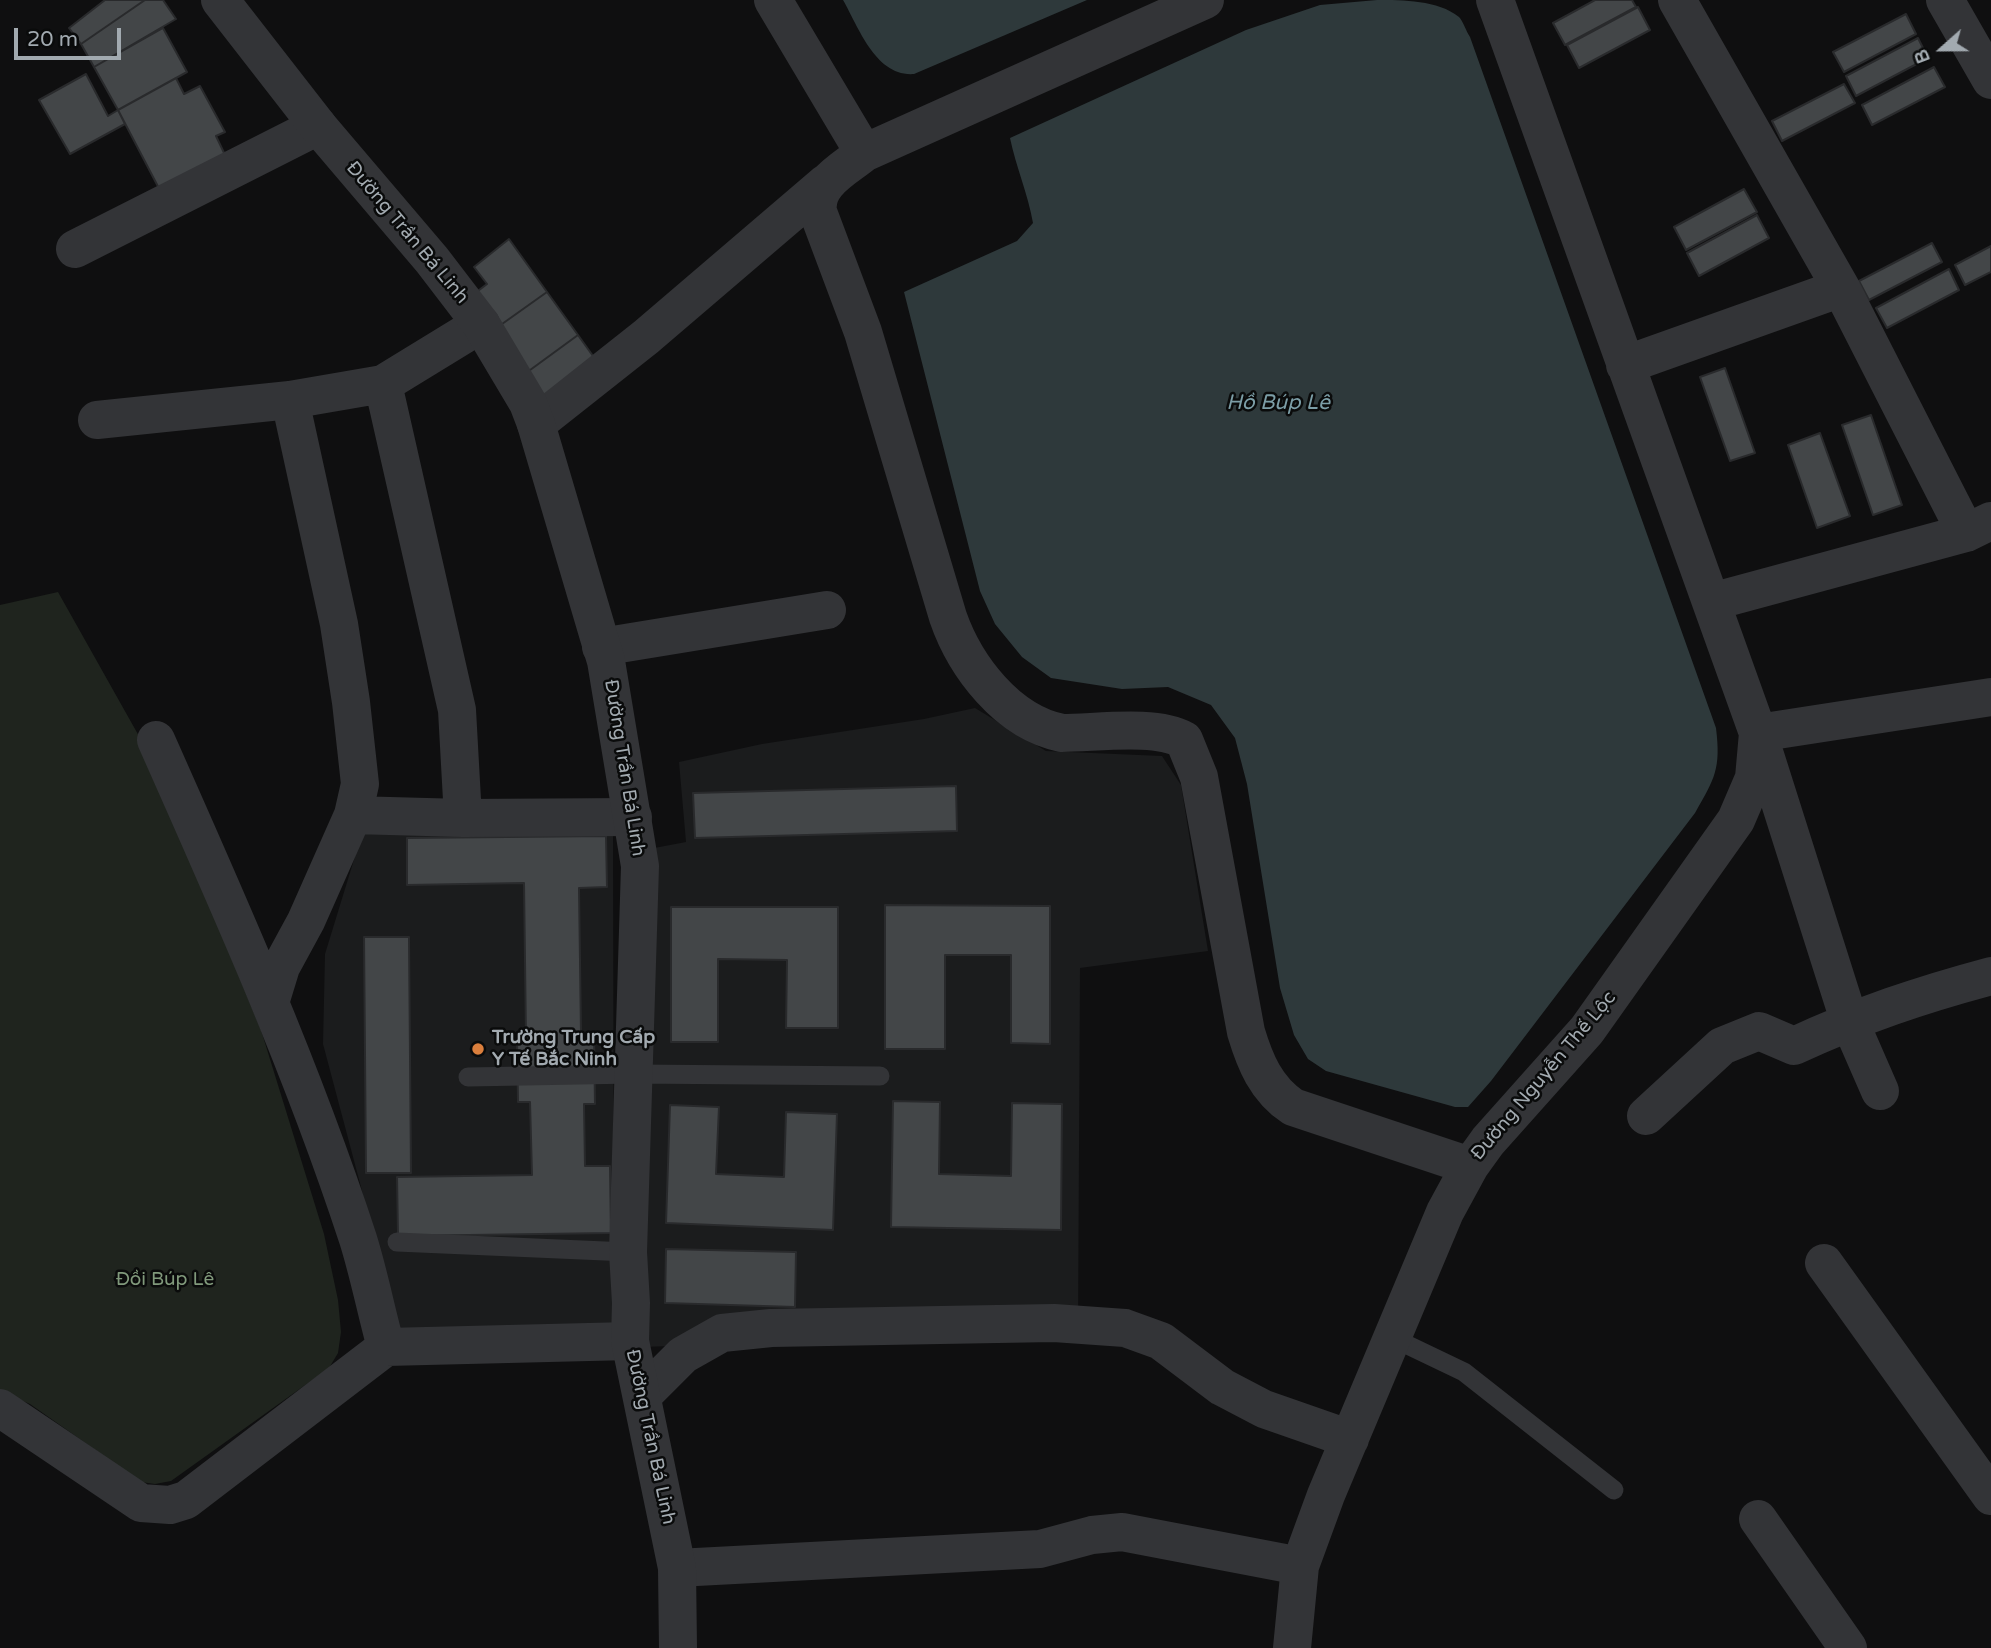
<!DOCTYPE html>
<html>
<head>
<meta charset="utf-8">
<style>
	body { margin:0 }
	#map { position:relative; width:1991px; height:1648px; overflow:hidden; background:#0f0f10; font-family:"Varela Round",sans-serif }
	canvas { display:block }
	.north { position:absolute; left:1907px; top:14px; width:70px; height:70px; -webkit-text-stroke:5px #0a0b0b; paint-order:stroke; rotate:249deg; font-size:19px; font-weight:700; line-height:28px; text-align:center; color:#a2aab0 }
	.north::after { content:''; display:block; margin:auto; width:24px; height:32px; background:#a2aab0; clip-path:polygon(50% 0,100% 100%,50% 72%,0 100%) }
	.scale { position:absolute; left:14px; top:28px; width:107px; height:32px; box-sizing:border-box; border:4px solid #a2aab0; border-top:0; padding-left:9px; font-size:21px; line-height:24px; white-space:nowrap; color:#a2aab0; -webkit-text-stroke:5px #0a0b0b; paint-order:stroke }
</style>
</head>
<body>
<div id="map">
<canvas width="1991" height="1648"></canvas>
<div class="north">B</div>
<div class="scale">20 m</div>
</div>
<script>
const ctx = document.querySelector('canvas').getContext('2d');
ctx.lineJoin = 'round';
function paint(path, color) {
  ctx.fillStyle = color;
  ctx.fill(path, 'evenodd');
}
function stroke(path, color, width, dash) {
  ctx.strokeStyle = color;
  ctx.lineWidth = width;
  ctx.lineCap = dash ? 'butt' : 'round';
  ctx.setLineDash(dash || []);
  ctx.stroke(path);
}
function label(font, color, halo, rows, align = 'center') {
  ctx.font = font + ' "Varela Round",sans-serif';
  ctx.lineWidth = 5;
  ctx.setLineDash([]);
  ctx.textBaseline = 'middle';
  ctx.strokeStyle = halo;
  ctx.fillStyle = color;
  for (const [text, x, y, turn = 0] of rows) {
    ctx.save();
    ctx.translate(x, y);
    ctx.rotate((+turn || 0) * Math.PI / 180);
    ctx.textAlign = isNaN(turn) ? turn : align;
    if (halo) ctx.strokeText(text, 0, 0);
    ctx.fillText(text, 0, 0);
    ctx.restore();
  }
}
paint(new Path2D(`
	M975 708 1046 751 1162 756 1181 785 1208 951 1080 968 1078 1333 641 1347 649 849 686 842 679 762 762 744 924 719Z
	M613 825 614 1326 394 1335 361 1187 323 1044 325 954 364 827Z`), '#1b1c1d');
paint(new Path2D(`
	M58 592 144 745 261 1030 324 1234 338 1300 341 1332 338 1353 329 1368 171 1481 155 1484 141 1482 30 1404 0 1391V605Z`), '#1f241e');
paint(new Path2D(`
	M843 0H1087L914 74C876 77 859 28 843 0Z
	M1377 0C1403 0 1438 0 1459 17 1463 21 1466 31 1470 37L1716 728C1721 769 1715 778 1695 813L1491 1081 1468 1107H1455L1326 1071 1308 1059 1294 1035 1280 988 1247 784 1235 738 1211 705 1168 687 1122 689 1051 678 1022 657 995 624 980 591 904 292 1017 241 1033 223C1028 194 1016 167 1010 138L1246 30 1320 5Z`), '#2e393b');
const building = new Path2D(`
	M105 0H145L81 44 69 28Z
	M145 0H163L176 19 94 67 81 44Z
	M1595 0H1632L1636 7 1565 45 1553 23Z
	M1638 7 1650 30 1579 68 1567 45Z
	M1906 14 1916 34 1844 72 1833 52Z
	M163 28 187 72 118 110 94 67Z
	M1918 38 1928 58 1856 96 1846 76Z
	M1934 67 1945 87 1872 125 1862 105Z
	M86 74 108 116 118 110 125 124 70 154 39 100Z
	M176 78 184 94 200 86 225 132 216 136 226 157 164 198 118 110Z
	M1844 84 1855 103 1782 141 1772 121Z
	M1744 189 1757 212 1686 250 1674 227Z
	M1757 215 1769 238 1699 276 1687 253Z
	M509 239 547 292 495 329 470 297 487 284 474 267Z
	M1932 243 1942 262 1869 300 1859 281Z
	M1991 246V272L1965 285 1955 265Z
	M1949 269 1959 290 1887 328 1876 308Z
	M547 292 578 335 526 373 495 329Z
	M578 335 598 363 547 403 526 373Z
	M1725 368 1755 453 1730 461 1700 377Z
	M1871 415 1902 505 1873 515 1842 425Z
	M1820 433 1850 516 1817 528 1788 445Z
	M956 786 957 831 695 838 693 793Z
	M606 836 607 887 579 888 581 1033H594L595 1104H584L585 1166H610L611 1233 398 1236 397 1177 532 1175 530 1102H518L517 1039H526L524 883 407 885V838Z
	M885 905 1050 906V1044L1011 1043V955H945V1049H885Z
	M671 907H838V1028H786L787 960 718 959V1042H671Z
	M364 937H409L411 1173H366Z
	M893 1101 940 1102 939 1174 1011 1176 1012 1103 1062 1104 1061 1230 891 1227Z
	M670 1105 719 1107 716 1174 784 1177 786 1112 837 1114 833 1230 666 1223Z
	M666 1249 796 1252 795 1307 665 1303Z`);
paint(building, '#434648');
stroke(building, '#292a2c', 2);
stroke(new Path2D(`
	M468 1077 634 1074 880 1076
	M397 1242 628 1252
	M1393 1338 1464 1372 1614 1490`), '#333437', 19);
stroke(new Path2D(`
	M773 0 864 153
	M1205 0 864 153C845 169 814 183 818 212L863 332 948 617C965 666 1007 722 1062 733 1096 733 1156 724 1184 740L1199 777 1246 1032C1255 1062 1266 1089 1293 1107L1470 1166
	M1677 0 1841 288 1966 533
	M1945 0 1991 80
	M75 249 318 126
	M1625 365 1841 288
	M383 384 457 710 463 818
	M97 420 290 400 383 384 481 324
	M536 424 646 337 826 183
	M1711 602 1966 533 1991 521
	M601 647 827 610
	M156 740C229 904 302 1068 358 1239 369 1274 376 1311 386 1347
	M353 815 463 818 633 817
	M270 1003 281 967 306 921 353 815 360 784 351 702 339 624 290 400
	M1880 1091 1849 1020 1758 733 1991 697
	M1646 1116 1722 1046 1759 1031 1794 1046C1861 1015 1920 995 1991 976
	M1824 1263 1991 1496
	M642 1396 683 1355 722 1333 771 1328 1054 1323 1125 1328 1161 1341 1222 1387 1264 1409 1350 1439
	M0 1408 141 1503 170 1505 186 1500 386 1347 630 1341
	M1758 1519 1848 1648
	M677 1568 1040 1549 1092 1535 1122 1532 1300 1566
	M1292 1648 1300 1566 1326 1495 1445 1212 1470 1166 1488 1141 1587 1030 1736 820 1754 778 1758 733 1495 0`), '#333437', 38);
stroke(new Path2D(`
	M220 0 318 126 432 260 481 324 528 403 536 424 606 661 640 866 628 1252 631 1303 630 1341 677 1568 678 1648`), '#333437', 38);
for (const [x, y, r, color] of [
	[478,1049,7,"#db7f3d"]
]) {
  const dot = new Path2D();
  dot.arc(x, y, r, 0, 2 * Math.PI);
  ctx.fillStyle = color;
  ctx.fill(dot);
  stroke(dot, '#0a0b0b', 2.5);
}
label('19px', '#a2aab0', '#0a0b0b', [
	["Đường Trần Bá Linh",407,233,50],
	["Đường Trần Bá Linh",624,768,81],
	["Đường Nguyễn Thế Lộc",1544,1076,-50],
	["Đường Trần Bá Linh",650,1437,78]
]);
label('bold 19px', '#a2aab0', '#0a0b0b', [
	["Trường Trung Cấp",492,1038],
	["Y Tế Bắc Ninh",492,1060]
], 'left');
label('19px', '#80997b', '#0a0b0b', [
	["Đồi Búp Lê",165,1280]
]);
label('italic 21px', '#7c9ea7', '#0a0b0b', [
	["Hồ Búp Lê",1278,403]
]);
</script>
</body>
</html>
